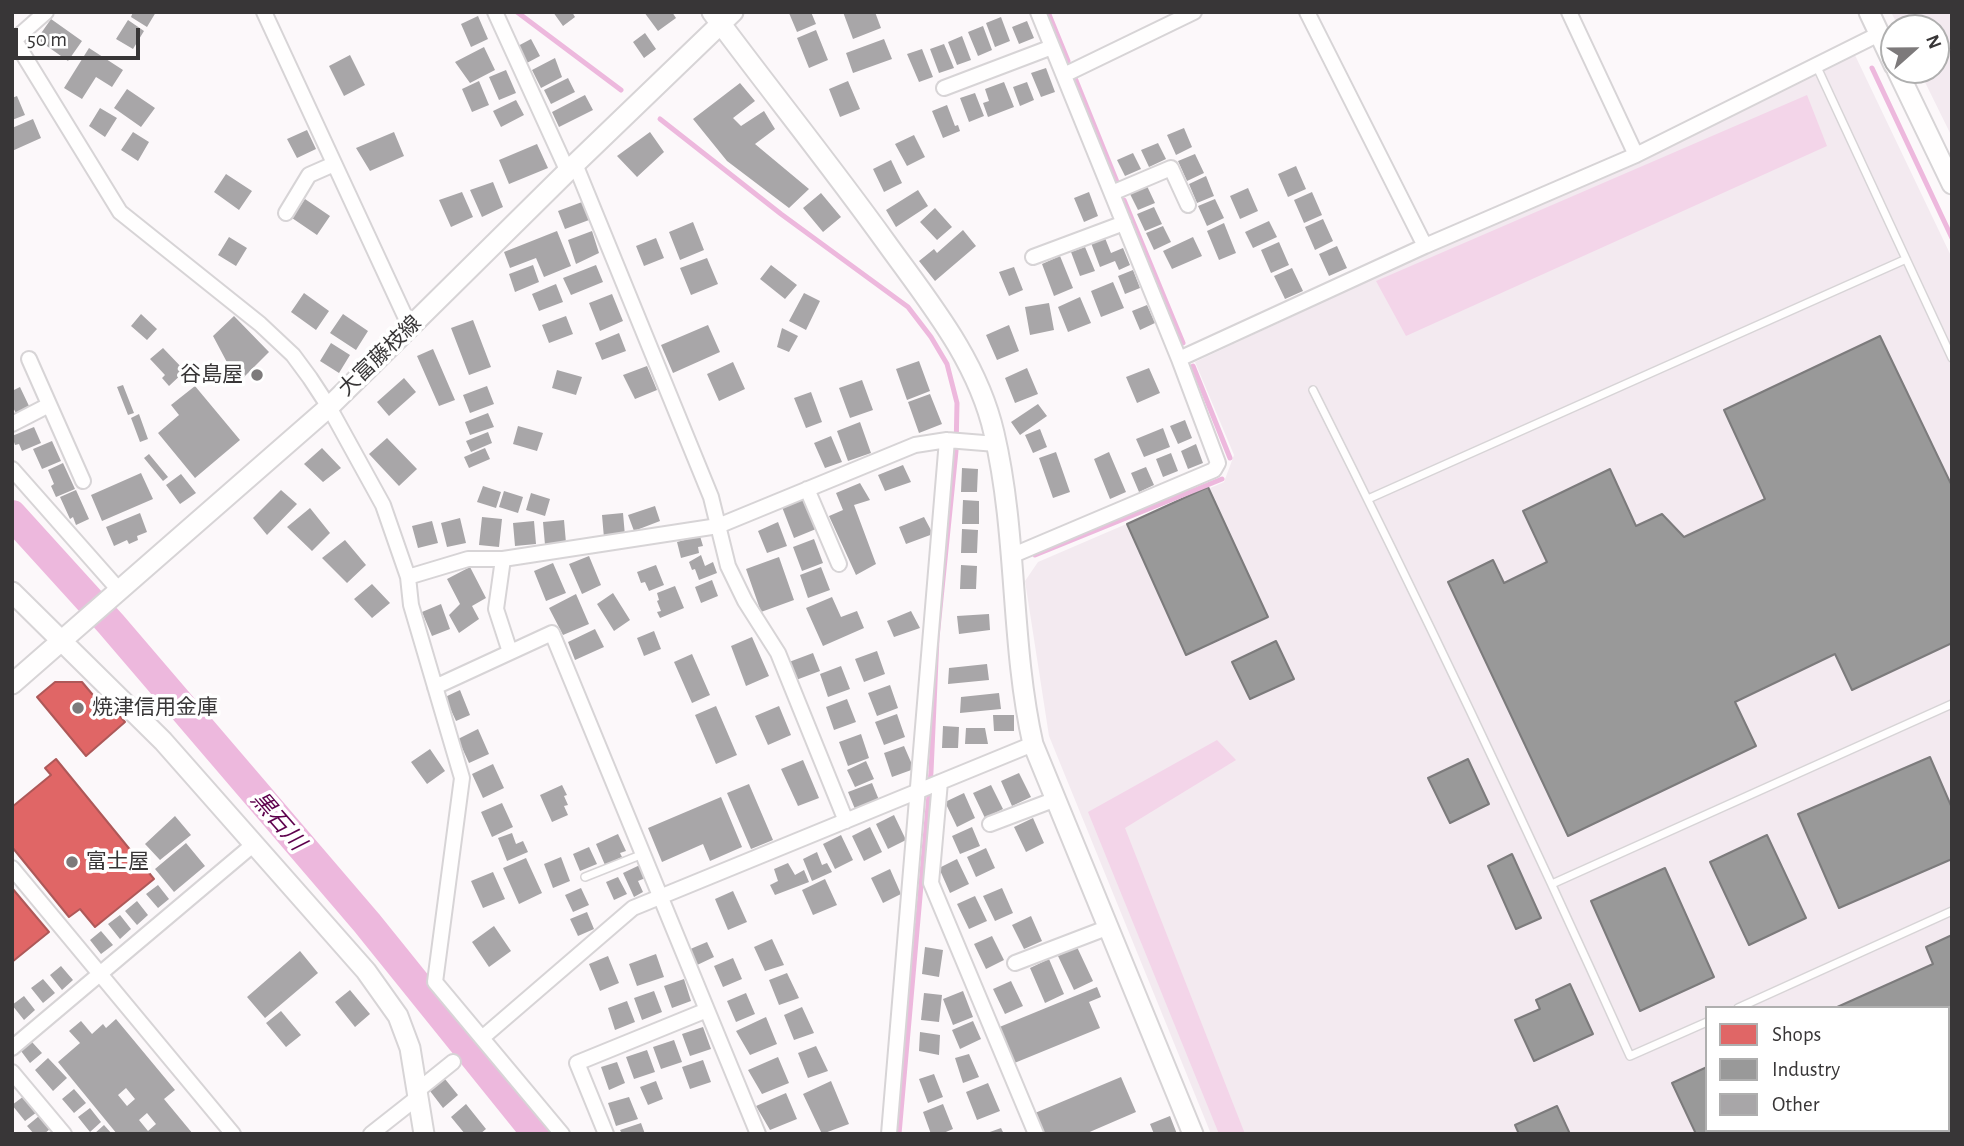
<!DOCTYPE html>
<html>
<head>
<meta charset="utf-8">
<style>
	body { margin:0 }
	#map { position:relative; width:1964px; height:1146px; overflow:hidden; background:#fcf8fa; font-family:"Alegreya Sans",sans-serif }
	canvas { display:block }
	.frame { position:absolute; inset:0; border:14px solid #383637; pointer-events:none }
	.legend { position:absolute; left:1705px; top:1006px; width:245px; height:126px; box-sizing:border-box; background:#fff; border:2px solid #afafaf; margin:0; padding:9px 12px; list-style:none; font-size:21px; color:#383637 }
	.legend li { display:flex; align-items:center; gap:14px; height:35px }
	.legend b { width:35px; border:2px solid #afafaf }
	.north { position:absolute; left:1880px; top:14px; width:70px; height:70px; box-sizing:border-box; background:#fff; border:2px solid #afafaf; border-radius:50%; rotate:69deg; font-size:19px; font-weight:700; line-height:28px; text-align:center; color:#383637 }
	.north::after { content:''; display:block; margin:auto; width:24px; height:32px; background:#7d7a7b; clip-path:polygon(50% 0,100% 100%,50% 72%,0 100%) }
	.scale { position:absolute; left:14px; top:28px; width:126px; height:32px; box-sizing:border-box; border:4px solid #383637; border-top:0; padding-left:9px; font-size:21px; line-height:24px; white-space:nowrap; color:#383637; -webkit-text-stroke:5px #fff; paint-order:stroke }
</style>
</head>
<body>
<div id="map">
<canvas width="1964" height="1146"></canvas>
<div class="frame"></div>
<ul class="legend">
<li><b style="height:19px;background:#e06666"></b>Shops</li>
<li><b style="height:19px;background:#999"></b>Industry</li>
<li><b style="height:19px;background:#a8a6a8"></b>Other</li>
</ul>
<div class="north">N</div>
<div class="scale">50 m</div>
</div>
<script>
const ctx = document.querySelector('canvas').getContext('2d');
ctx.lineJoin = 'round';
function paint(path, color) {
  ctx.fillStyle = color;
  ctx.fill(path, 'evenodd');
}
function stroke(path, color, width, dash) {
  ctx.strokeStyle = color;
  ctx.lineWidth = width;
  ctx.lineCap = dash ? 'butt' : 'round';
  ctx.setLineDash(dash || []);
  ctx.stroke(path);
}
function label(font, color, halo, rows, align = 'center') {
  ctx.font = font + ' "Alegreya Sans","Noto Sans JP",sans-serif';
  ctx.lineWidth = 7;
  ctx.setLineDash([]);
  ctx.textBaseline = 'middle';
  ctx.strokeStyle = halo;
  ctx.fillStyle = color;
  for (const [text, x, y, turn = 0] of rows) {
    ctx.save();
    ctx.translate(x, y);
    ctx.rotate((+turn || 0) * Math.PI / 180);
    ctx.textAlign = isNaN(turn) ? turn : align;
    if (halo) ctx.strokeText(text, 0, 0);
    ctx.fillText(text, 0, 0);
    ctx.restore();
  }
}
paint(new Path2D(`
	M1891 12H1952V137L1919 70H1936V28H1899Z
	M1854 53 1952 258V1134H1211L1049 736 1025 581 1038 562 1224 482 1234 455 1195 362ZM1707 1008H1948V1130H1707Z`), '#f3eaf0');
paint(new Path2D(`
	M1807 95 1827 146 1406 336 1376 281Z
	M1217 740 1236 760 1125 828 1245 1134H1219L1088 812Z`), '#f3d5e9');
const shops = new Path2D(`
	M55 682H82L103 707 108 702 125 722 86 756 37 697Z
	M56 759 154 879 95 927 80 909 69 917 12 847V807L51 775 45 768Z
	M12 888 49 932 12 962Z`);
paint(shops, '#e06666');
stroke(shops, '#ae5858', 2);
const industry = new Path2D(`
	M1880 336 1952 486V643L1852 690 1835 654 1735 702 1756 746 1568 836 1448 582 1493 560 1504 583 1547 562 1523 511 1610 469 1636 526 1662 514 1684 537 1765 499 1724 410Z
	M1208 487 1268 617 1186 655 1127 524Z
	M1276 641 1294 679 1250 699 1232 662Z
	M1930 757 1952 808V859L1839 908 1798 814Z
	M1468 759 1489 804 1450 823 1428 778Z
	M1767 835 1806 918 1749 945 1710 862Z
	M1512 854 1541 918 1516 929 1488 866Z
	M1665 868 1714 977 1640 1011 1591 901Z
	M1952 935V1134H1890L1889 1130H1948V1008H1835L1933 964 1926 947Z
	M1570 984 1593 1034 1534 1061 1515 1020 1540 1009 1536 1000Z
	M1707 1067V1130H1825L1826 1134H1696L1672 1083Z
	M1557 1106 1570 1134H1519L1515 1125Z`);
paint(industry, '#999');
stroke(industry, '#7c7b7c', 2);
stroke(new Path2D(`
	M517 12 621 90
	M1048 12 1068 61
	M1872 68 1952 238
	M1075 78 1117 182
	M660 119 781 214 908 307 931 337 947 364 957 403 956 451 937 638 931 772 899 1134
	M1124 200 1183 343
	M1193 366 1230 458
	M1035 555 1222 479`), '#edb8dd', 5);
stroke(new Path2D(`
	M12 515 111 624 367 923 537 1134`), '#edb8dd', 30);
paint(new Path2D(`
	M133 12H156L147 27 131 17Z
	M553 12H572L575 17 563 26Z
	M644 12H672L676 18 658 31Z
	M811 12 816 24 797 32 789 13Z
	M843 12H875L881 28 853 39Z
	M478 16 488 39 471 47 461 24Z
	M1001 17 1010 41 995 47 986 23Z
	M51 19 82 41 68 61 37 39Z
	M128 20 144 31 133 49 116 39Z
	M1027 21 1034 38 1019 44 1012 27Z
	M983 26 992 50 978 56 968 32Z
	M816 30 828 60 809 68 797 38Z
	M645 33 656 49 644 58 633 42Z
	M962 36 971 60 957 65 948 42Z
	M531 39 540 56 525 64 516 47Z
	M884 39 892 59 853 73 846 53Z
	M944 44 954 68 939 73 930 49Z
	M484 47 495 70 470 83 455 62Z
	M89 48 123 70 112 87 96 77 82 99 64 88Z
	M922 49 933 77 919 82 907 54Z
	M350 55 365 85 344 96 329 66Z
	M555 58 562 77 541 88 532 70Z
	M1046 68 1055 92 1041 97 1031 73Z
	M506 70 516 93 499 100 489 77Z
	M568 78 575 92 551 104 544 90Z
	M479 81 489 105 472 112 462 89Z
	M848 81 860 109 840 117 829 89Z
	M1004 82 1014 107 988 117 983 103 989 101 985 89Z
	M1027 82 1034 100 1020 106 1013 87Z
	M740 83 755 101 733 118 741 126 764 111 775 129 755 144 809 189 789 208 727 161 693 119Z
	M127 89 155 108 141 127 114 108Z
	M975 93 984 116 969 122 960 98Z
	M585 95 593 110 559 127 552 112Z
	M17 96 25 115 12 120V98Z
	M516 100 524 115 501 127 493 111Z
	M947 105 955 126 958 125 960 131 943 138 932 111Z
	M100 108 117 118 105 137 89 126Z
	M33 119 41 138 12 151V128Z
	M1184 128 1192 147 1176 155 1167 135Z
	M307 130 316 149 297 158 287 139Z
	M133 132 149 142 138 161 121 150Z
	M394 132 404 156 370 171 356 148Z
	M650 132 664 152 637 177 617 156Z
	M914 135 925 157 907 166 895 144Z
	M1158 143 1166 159 1149 167 1141 150Z
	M537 144 548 168 509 184 499 160Z
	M1133 153 1141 169 1125 176 1117 160Z
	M1195 154 1204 173 1187 181 1178 161Z
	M891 160 902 183 884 192 873 169Z
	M1296 166 1306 189 1288 197 1278 174Z
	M226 174 252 191 239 210 214 192Z
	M1206 176 1214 196 1197 203 1189 184Z
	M493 182 503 207 482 217 470 190Z
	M1147 186 1155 203 1138 210 1130 194Z
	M1248 188 1258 211 1240 219 1230 196Z
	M918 190 928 206 896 227 886 210Z
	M462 192 473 217 451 227 439 200Z
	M1089 192 1098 216 1084 222 1074 198Z
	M1312 192 1322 215 1304 223 1294 200Z
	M821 193 841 217 823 232 803 208Z
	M305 199 330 216 317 235 292 218Z
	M1215 199 1224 218 1207 226 1198 206Z
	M582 202 589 220 565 229 558 211Z
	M1154 207 1162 224 1145 231 1137 214Z
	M935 208 952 227 937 240 920 222Z
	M1323 219 1333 241 1315 250 1305 227Z
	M1269 221 1277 237 1253 248 1245 232Z
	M693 222 704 250 680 260 669 232Z
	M1224 223 1236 253 1219 260 1207 231Z
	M1163 226 1171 242 1154 250 1146 233Z
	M963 230 976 246 935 281 919 261 934 249 937 253Z
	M557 231 571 266 544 277 536 258 510 268 504 252Z
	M592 231 599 253 576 264 568 240Z
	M229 237 247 248 236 266 218 255Z
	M1193 237 1202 256 1172 269 1163 251Z
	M656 238 664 258 644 266 636 246Z
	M1105 238 1111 253 1123 248 1130 265 1119 270 1115 261 1100 267 1091 243Z
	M1279 242 1289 265 1271 273 1261 250Z
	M1337 246 1347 268 1329 276 1319 254Z
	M1085 247 1095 271 1080 276 1071 252Z
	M1060 256 1073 288 1054 296 1042 264Z
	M707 258 718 284 691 295 680 268Z
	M533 265 539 282 515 292 509 274Z
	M596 265 603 282 571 295 563 278Z
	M771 265 797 285 785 299 760 279Z
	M1014 267 1023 290 1009 296 999 272Z
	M1292 268 1303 291 1285 299 1274 276Z
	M1133 270 1140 288 1125 294 1118 276Z
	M1113 282 1124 308 1101 317 1091 291Z
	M556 284 563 302 539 311 532 294Z
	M304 293 329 311 316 330 291 312Z
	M804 293 820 301 806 330 789 321Z
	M612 294 623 321 600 331 589 303Z
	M1080 297 1091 323 1068 332 1058 307Z
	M1049 303 1054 330 1030 335 1025 307Z
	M1147 305 1155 323 1140 330 1132 311Z
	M141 314 157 329 147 340 131 326Z
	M343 314 368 331 356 350 330 333Z
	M234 316 269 352 238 383 213 336Z
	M566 316 573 334 549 343 542 325Z
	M473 320 491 367 469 375 451 328Z
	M708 325 720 352 673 373 661 345Z
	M1009 325 1019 351 997 360 986 335Z
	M782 328 798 336 789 352 777 347Z
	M619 333 626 351 602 360 595 343Z
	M331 343 350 355 339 373 320 361Z
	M163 348 185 371 169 386 162 378 165 375 150 359Z
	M433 349 455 400 439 406 417 356Z
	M919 361 930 391 907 400 896 369Z
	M733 362 745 389 719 401 707 374Z
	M647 366 657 390 635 399 623 375Z
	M1027 368 1038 394 1015 403 1005 378Z
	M1149 368 1160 393 1137 403 1126 377Z
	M557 370 582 377 576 395 552 388Z
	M404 378 416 392 389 416 377 402Z
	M862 380 873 410 850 418 839 388Z
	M123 385 134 413 128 415 117 387Z
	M195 386 240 440 195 478 158 433 179 415 171 405Z
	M487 386 494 404 470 413 463 395Z
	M20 387 29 406 16 413 12 406V391Z
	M811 392 822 422 806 428 794 398Z
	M930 394 942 424 919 433 908 402Z
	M1038 404 1047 416 1020 435 1011 422Z
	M488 413 494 427 470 435 465 422Z
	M139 414 148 439 140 442 131 418Z
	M1185 420 1192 438 1178 444 1170 426Z
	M860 422 871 453 848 461 837 431Z
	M518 426 543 433 537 451 513 444Z
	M34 427 41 443 22 451 19 444 15 445 12 436Z
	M1163 428 1170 447 1144 457 1136 439Z
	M1040 429 1047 447 1033 453 1025 435Z
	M488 432 492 443 471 452 466 441Z
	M831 436 842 462 825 468 814 443Z
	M387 438 417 469 399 486 369 454Z
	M52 441 61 461 42 469 33 449Z
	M1196 444 1203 463 1188 469 1181 451Z
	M322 448 341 468 323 482 304 464Z
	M485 448 490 459 469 468 464 457Z
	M1056 452 1070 492 1053 498 1039 458Z
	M1109 452 1126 492 1110 499 1094 459Z
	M1171 453 1178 471 1163 477 1156 459Z
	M149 454 168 477 163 481 144 458Z
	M63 463 75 489 56 497 51 486 54 484 48 470Z
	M903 465 911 482 885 491 878 475Z
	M1146 467 1154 485 1139 492 1131 473Z
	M962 468 978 469 977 492H961Z
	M141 473 153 499 102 521 91 495Z
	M181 474 196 493 180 504 166 485Z
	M860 483 870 500 854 505 876 564 856 575 829 516 843 510 836 493Z
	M483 486 501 492 496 508 477 502Z
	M76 490 89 519 76 525 73 517 70 519 60 497Z
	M281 490 297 504 267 535 253 518Z
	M504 491 523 497 518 513 499 507Z
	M531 493 550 499 545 516 526 510Z
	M805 499 816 529 794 538 782 507Z
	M963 500 979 501V524H962Z
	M655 506 660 521 634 531 628 515Z
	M310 508 330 533 312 551 287 527Z
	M140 513 147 532 137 536 138 540 129 544 127 540 114 546 106 527Z
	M623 513 625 536 604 538 602 515Z
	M482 517 502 519 499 547 479 545Z
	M924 517 933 534 906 544 899 527Z
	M460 518 466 543 447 547 441 523Z
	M564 520 566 543 545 545 543 522Z
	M432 521 438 543 418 548 412 526Z
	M534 521 536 544 515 546 513 523Z
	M778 522 787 546 767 553 758 531Z
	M962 529 978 530 977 553H961Z
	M700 536 703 546 698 547 699 553 681 558 677 542Z
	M814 539 823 563 802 571 793 547Z
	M345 540 366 565 347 583 322 558Z
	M701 555 705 566 713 562 717 573 699 580 695 569 692 570 689 562Z
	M589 556 601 585 582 594 569 564Z
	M779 557 794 600 761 612 746 569Z
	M553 563 566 593 546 601 534 571Z
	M656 565 664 585 649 591 645 582 641 583 637 572Z
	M961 565 977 566 976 589H960Z
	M470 567 486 598 472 606 479 619 459 633 449 615 460 604 447 579Z
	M821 567 830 590 808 598 800 575Z
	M712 580 718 596 701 603 695 587Z
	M372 584 390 603 372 618 354 599Z
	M675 586 684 608 660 618 657 612 661 611 657 601 659 600 657 593Z
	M613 593 630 620 614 631 597 604Z
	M576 594 589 624 563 635 549 608Z
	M832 597 841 617 857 611 864 628 823 646 806 608Z
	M441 604 450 629 432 636 422 612Z
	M911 611 920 628 894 637 887 621Z
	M989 614 990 630 959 634 957 616Z
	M595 629 604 647 575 660 568 642Z
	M654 631 661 649 644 656 637 638Z
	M752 637 769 676 746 686 731 646Z
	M877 651 885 674 864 682 855 659Z
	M813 653 820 671 796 680 789 662Z
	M692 654 710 695 692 703 674 662Z
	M987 664 989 680 948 684 949 668Z
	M841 666 850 689 828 697 820 674Z
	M890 685 898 708 877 716 868 693Z
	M460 690 470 715 456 721 445 697Z
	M999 693 1001 709 960 713 961 697Z
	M847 699 856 722 834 730 826 707Z
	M716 706 737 755 716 764 695 715Z
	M779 706 791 735 768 745 755 716Z
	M897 714 905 737 884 745 875 722Z
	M993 715H1014V731H994Z
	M943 726 959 727 958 748H942Z
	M966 728H985L988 744H965Z
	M478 729 489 754 469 763 458 739Z
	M861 734 869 758 848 766 839 742Z
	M904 746 914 769 892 777 884 753Z
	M430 749 445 771 427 784 411 762Z
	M803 760 819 798 798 806 781 769Z
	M866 761 874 779 855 787 847 770Z
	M493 764 504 788 483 798 472 774Z
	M1019 773 1031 797 1012 806 1001 781Z
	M872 783 879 800 855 809 848 792Z
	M749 784 773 840 751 849 727 793Z
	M562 785 567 795 564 796 568 805 564 806 568 815 552 822 540 795Z
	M991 785 1003 809 985 818 973 793Z
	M964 793 975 818 957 827 945 802Z
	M721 797 742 847 710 861 703 844 662 862 648 828Z
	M502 803 513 827 492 837 481 812Z
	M894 815 906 840 888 849 876 824Z
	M175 816 191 835 160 860 145 844Z
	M1033 818 1044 843 1026 852 1014 827Z
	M870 827 882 852 864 861 852 836Z
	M972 827 980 846 960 854 952 836Z
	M512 833 516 844 523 841 528 852 507 861 498 838Z
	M618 834 626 851 620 853 622 857 605 865 596 844Z
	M841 835 853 860 835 869 823 844Z
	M186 843 205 866 174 892 155 869Z
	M589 847 597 864 580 871 573 854Z
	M986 848 995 868 976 877 967 857Z
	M817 852 822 865 827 863 832 872 812 881 803 859Z
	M561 857 570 881 553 888 544 864Z
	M526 858 542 893 519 904 503 868Z
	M957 859 969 884 950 893 939 868Z
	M788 863 795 875 804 870 809 882 775 895 770 885 778 881 774 869Z
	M642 864 648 877 638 881 643 892 634 897 623 873Z
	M890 869 901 894 883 903 871 878Z
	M493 872 505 899 483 908 471 881Z
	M618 877 627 894 614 900 606 882Z
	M825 879 837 905 813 915 802 890Z
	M158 885 169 899 158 908 146 894Z
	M581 888 589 905 573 912 565 895Z
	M1002 888 1013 913 995 921 983 896Z
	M733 891 747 922 728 930 715 899Z
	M975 896 987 921 969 929 957 904Z
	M137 901 148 915 137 925 125 911Z
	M587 912 594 929 578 936 570 919Z
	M120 915 131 929 120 939 108 924Z
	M1031 916 1042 941 1024 949 1012 925Z
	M494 926 511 951 489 967 472 942Z
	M101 931 113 945 101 954 90 940Z
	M992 936 1004 960 986 969 974 944Z
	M772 939 784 965 765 971 754 947Z
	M707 942 714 957 695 966 688 950Z
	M925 947 943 950 939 977 922 974Z
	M1077 947 1093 981 1074 990 1058 956Z
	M300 951 318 973 265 1018 247 997Z
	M656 954 664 977 637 986 629 964Z
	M608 956 619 983 600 991 589 964Z
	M733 958 742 979 723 987 714 966Z
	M1049 959 1064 994 1045 1003 1030 968Z
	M61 966 73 980 62 990 50 975Z
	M787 973 799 998 779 1005 769 980Z
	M43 979 55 993 43 1003 31 988Z
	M684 979 691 1001 672 1008 664 986Z
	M1011 981 1023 1006 1005 1014 993 989Z
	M1097 987 1101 997 1089 1002 1100 1028 1012 1064 997 1028Z
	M350 990 370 1014 355 1027 335 1002Z
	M654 991 662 1012 642 1020 634 998Z
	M963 991 973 1017 953 1025 943 999Z
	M746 993 755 1014 736 1022 727 1001Z
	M924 993 942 995 939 1022 921 1020Z
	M24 996 35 1010 24 1020 12 1005Z
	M627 1001 635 1022 615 1030 608 1008Z
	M802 1007 814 1033 794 1040 784 1015Z
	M281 1011 301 1035 286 1047 266 1023Z
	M766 1017 777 1044 750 1055 736 1031Z
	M116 1019 175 1090 164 1099 193 1134H117L58 1062 80 1043 69 1031 81 1021 92 1034 103 1024 106 1028ZM126 1088 135 1099 127 1106 118 1095ZM147 1113 156 1124 148 1131 139 1120Z
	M973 1021 981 1039 960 1049 952 1030Z
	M703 1027 711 1049 690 1056 682 1034Z
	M920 1032 940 1035 939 1055 919 1051Z
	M674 1040 682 1062 661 1069 653 1047Z
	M32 1042 42 1053 30 1063 21 1051Z
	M816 1046 828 1071 808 1078 798 1053Z
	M647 1050 655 1072 634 1079 626 1057Z
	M969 1054 979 1077 963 1083 955 1058Z
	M778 1057 789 1083 762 1094 748 1070Z
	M48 1058 67 1078 53 1091 35 1070Z
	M703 1060 711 1082 690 1089 682 1067Z
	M617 1062 625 1083 609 1090 601 1067Z
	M934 1074 943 1097 928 1103 919 1079Z
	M1121 1077 1136 1112 1085 1134H1043L1035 1113Z
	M445 1079 458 1095 443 1108 430 1091Z
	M656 1081 663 1099 648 1105 640 1087Z
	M831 1081 849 1124 822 1134 803 1094Z
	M988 1083 1000 1111 977 1120 966 1092Z
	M74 1089 86 1103 74 1113 62 1099Z
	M786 1093 797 1119 770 1130 756 1106Z
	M24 1096 37 1112 25 1121 12 1105Z
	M629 1097 638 1119 616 1126 608 1103Z
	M466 1104 486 1129 480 1134H465L451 1117Z
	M943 1104 953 1129 941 1134H931L923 1112Z
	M90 1108 101 1122 90 1132 78 1117Z
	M39 1116 50 1129 44 1134H34L27 1126Z
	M1170 1116 1177 1134H1154L1150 1124Z
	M641 1123 645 1134H622L620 1130Z
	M104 1125 112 1134H94Z
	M1001 1128 1004 1134H987V1133Z`), '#a8a6a8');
const lane = new Path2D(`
	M1816 65 1952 358
	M1313 390C1424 610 1529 832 1630 1056L1707 1022
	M1368 499 1904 260
	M585 877 643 854
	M1552 884 1952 704
	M1738 1008 1952 911`);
const street = new Path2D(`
	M264 12 410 327
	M495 12 568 172
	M1307 12 1425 246
	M1569 12 1636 155
	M15 41 120 212 260 324 293 355 310 378 329 407 383 505 408 577 411 605 462 778 435 982 562 1134
	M12 42 46 12
	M1064 75 1194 12
	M944 88 1052 47
	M575 164 711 497 728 566 745 601 778 653 846 821
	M1112 193 1171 168 1188 205
	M286 213 309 175 334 164
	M1033 257 1124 223
	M29 359 83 481
	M1179 359 1425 246 1636 155 1879 34
	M12 424 49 405
	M12 469 119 590
	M807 489 839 564
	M1011 556 1214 470 1218 463 1179 359 1038 12
	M503 559 496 609 510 652
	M408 577 468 559H503L718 526 915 445 947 440 996 444
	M435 687 552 633 758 1134
	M940 782 931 883 1036 1134
	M990 824 1056 799
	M12 868 233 1134
	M1015 963 1109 927
	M482 1038 633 908 1033 744
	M12 1048 254 844
	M12 1072 64 1134
	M417 1091 453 1062
	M371 1134 418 1097
	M606 1134 577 1063 707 1010
	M889 1134 947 440`);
const secondary = new Path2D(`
	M712 12C769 89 829 163 885 241 928 301 977 359 994 433 1018 535 1010 642 1033 744L1193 1134
	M1869 12 1894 65
	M1897 70 1952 184
	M12 592 163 741 366 971 398 1016 410 1048 424 1134
	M12 684 329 407 575 164 733 12`);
stroke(lane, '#d7d4d6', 10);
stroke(street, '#d7d4d6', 18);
stroke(secondary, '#d7d4d6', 23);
stroke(lane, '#fffefe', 7);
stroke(street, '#fffefe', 14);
stroke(secondary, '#fffefe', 19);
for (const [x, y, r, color] of [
	[257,375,7,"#7d7a7b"],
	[78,708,7,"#7d7a7b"],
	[72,862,7,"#7d7a7b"]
]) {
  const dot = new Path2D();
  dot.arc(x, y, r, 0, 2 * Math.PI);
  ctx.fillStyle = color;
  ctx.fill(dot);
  stroke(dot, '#fff', 2.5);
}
label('21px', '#383637', '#fff', [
	["大富藤枝線",380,356,-44]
]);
label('21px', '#383637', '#fff', [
	["谷島屋",243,375,"right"],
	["焼津信用金庫",92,708],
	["富士屋",86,862]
], 'left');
label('italic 23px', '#5d014c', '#fff', [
	["黒石川",278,821,49]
]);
</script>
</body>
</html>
